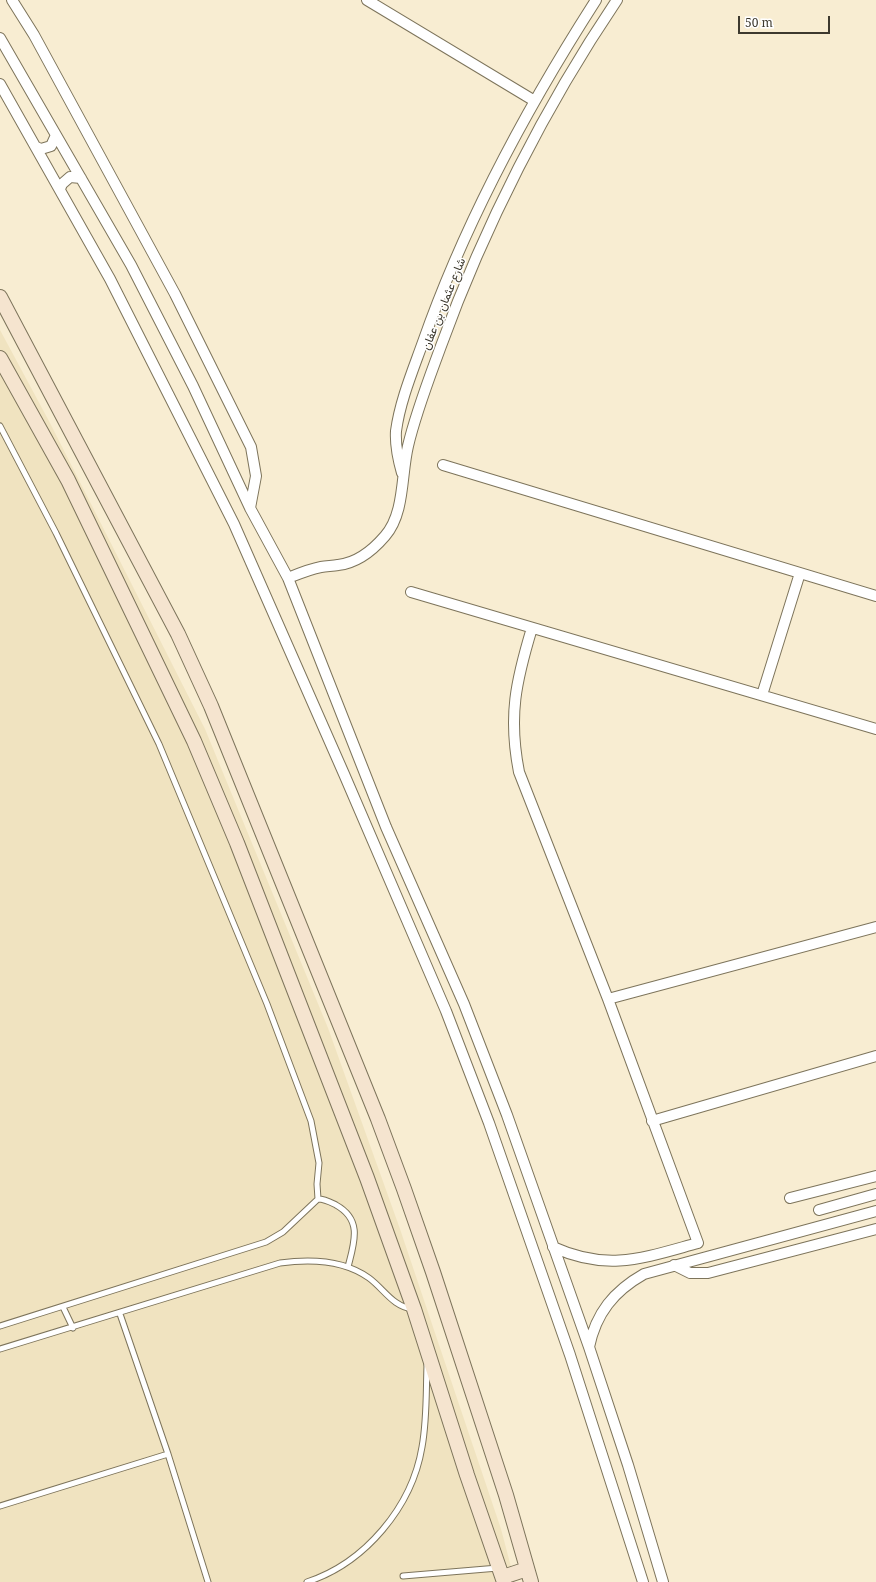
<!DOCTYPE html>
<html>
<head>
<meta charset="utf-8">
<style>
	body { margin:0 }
	#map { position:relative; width:876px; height:1582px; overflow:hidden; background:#f8edd2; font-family:"Noto Serif",serif }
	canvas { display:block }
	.scale { position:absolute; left:738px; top:16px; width:92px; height:18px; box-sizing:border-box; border:2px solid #3d392e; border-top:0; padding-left:5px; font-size:12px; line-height:14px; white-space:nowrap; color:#3d392e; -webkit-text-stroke:3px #fff; paint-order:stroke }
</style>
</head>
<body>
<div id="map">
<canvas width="876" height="1582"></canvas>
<div class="scale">50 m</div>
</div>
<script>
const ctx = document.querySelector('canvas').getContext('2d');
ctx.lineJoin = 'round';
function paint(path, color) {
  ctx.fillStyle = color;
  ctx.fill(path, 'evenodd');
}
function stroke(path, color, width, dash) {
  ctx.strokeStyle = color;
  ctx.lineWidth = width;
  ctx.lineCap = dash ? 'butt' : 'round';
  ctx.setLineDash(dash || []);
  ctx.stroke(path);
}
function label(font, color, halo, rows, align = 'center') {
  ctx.font = font + ' "Noto Serif",Vazirmatn,serif';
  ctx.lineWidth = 3;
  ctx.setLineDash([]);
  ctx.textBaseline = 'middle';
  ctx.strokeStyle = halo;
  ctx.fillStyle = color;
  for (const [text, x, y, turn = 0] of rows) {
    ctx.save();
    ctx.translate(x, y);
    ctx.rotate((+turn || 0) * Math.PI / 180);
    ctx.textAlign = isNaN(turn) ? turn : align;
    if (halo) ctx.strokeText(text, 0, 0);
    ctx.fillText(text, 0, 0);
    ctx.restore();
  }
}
paint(new Path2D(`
	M0 330 50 423 205 729 328 1028 400 1229 501 1529 515 1582H0Z`), '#f0e3c0');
const lane = new Path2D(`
	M0 426 56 533 159 744 267 1004 311 1121 319 1163 317 1184 318 1199
	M63 1307 73 1328
	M120 1314 168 1454 208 1582
	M0 1326 266 1242 283 1232 318 1199C325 1199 330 1202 336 1205 363 1220 354 1243 348 1267
	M0 1349 280 1263C309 1259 344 1260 369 1278 384 1289 393 1307 413 1309
	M0 1506 168 1454
	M403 1576 498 1568
	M307 1582C365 1563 412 1507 422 1447 427 1420 426 1392 427 1365`);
const street = new Path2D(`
	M12 0 34 35 175 294 251 447 256 476 250 508
	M367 0 533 100
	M0 38 131 265 193 386 250 508 288 578 386 827 464 1004 507 1115 589 1347 628 1465 663 1582
	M0 84 110 279 234 524 344 774 446 1011 489 1123 570 1355 643 1582
	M36 147 41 149 51 146 56 135
	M60 189 62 184 70 177 81 178
	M443 465 876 596
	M402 473C398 459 395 446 396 431 400 401 413 370 423 342 465 222 528 106 596 0
	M288 578C298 574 310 569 321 567 327 566 333 566 338 565 357 563 373 550 385 536 405 513 401 475 408 446 416 412 429 379 441 346 484 227 546 105 617 0
	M411 592 876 729
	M532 628C516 681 508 716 519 772L608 999 698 1243C643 1258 608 1272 553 1247
	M762 695 800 573
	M608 999 876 927
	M652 1121 876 1056
	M790 1198 876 1176
	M819 1210 876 1194
	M674 1265 690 1273H708L876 1229
	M589 1347C596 1313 614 1291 644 1274L876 1211`);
const secondary = new Path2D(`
	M0 297 178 634 211 706 378 1119 404 1189 433 1272 506 1495 531 1582
	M0 358 68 480 194 741 237 843 367 1178 414 1309 467 1475 504 1582
	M503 1577 527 1569`);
stroke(lane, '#7d745b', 7);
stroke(street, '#7d745b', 12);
stroke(secondary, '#7d745b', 16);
stroke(lane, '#fff', 5);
stroke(street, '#fff', 10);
stroke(secondary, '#f5e4cf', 14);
label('12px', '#3d392e', '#fff', [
	["شارع عثمان بن عفان",444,304,-68]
]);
</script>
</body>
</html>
